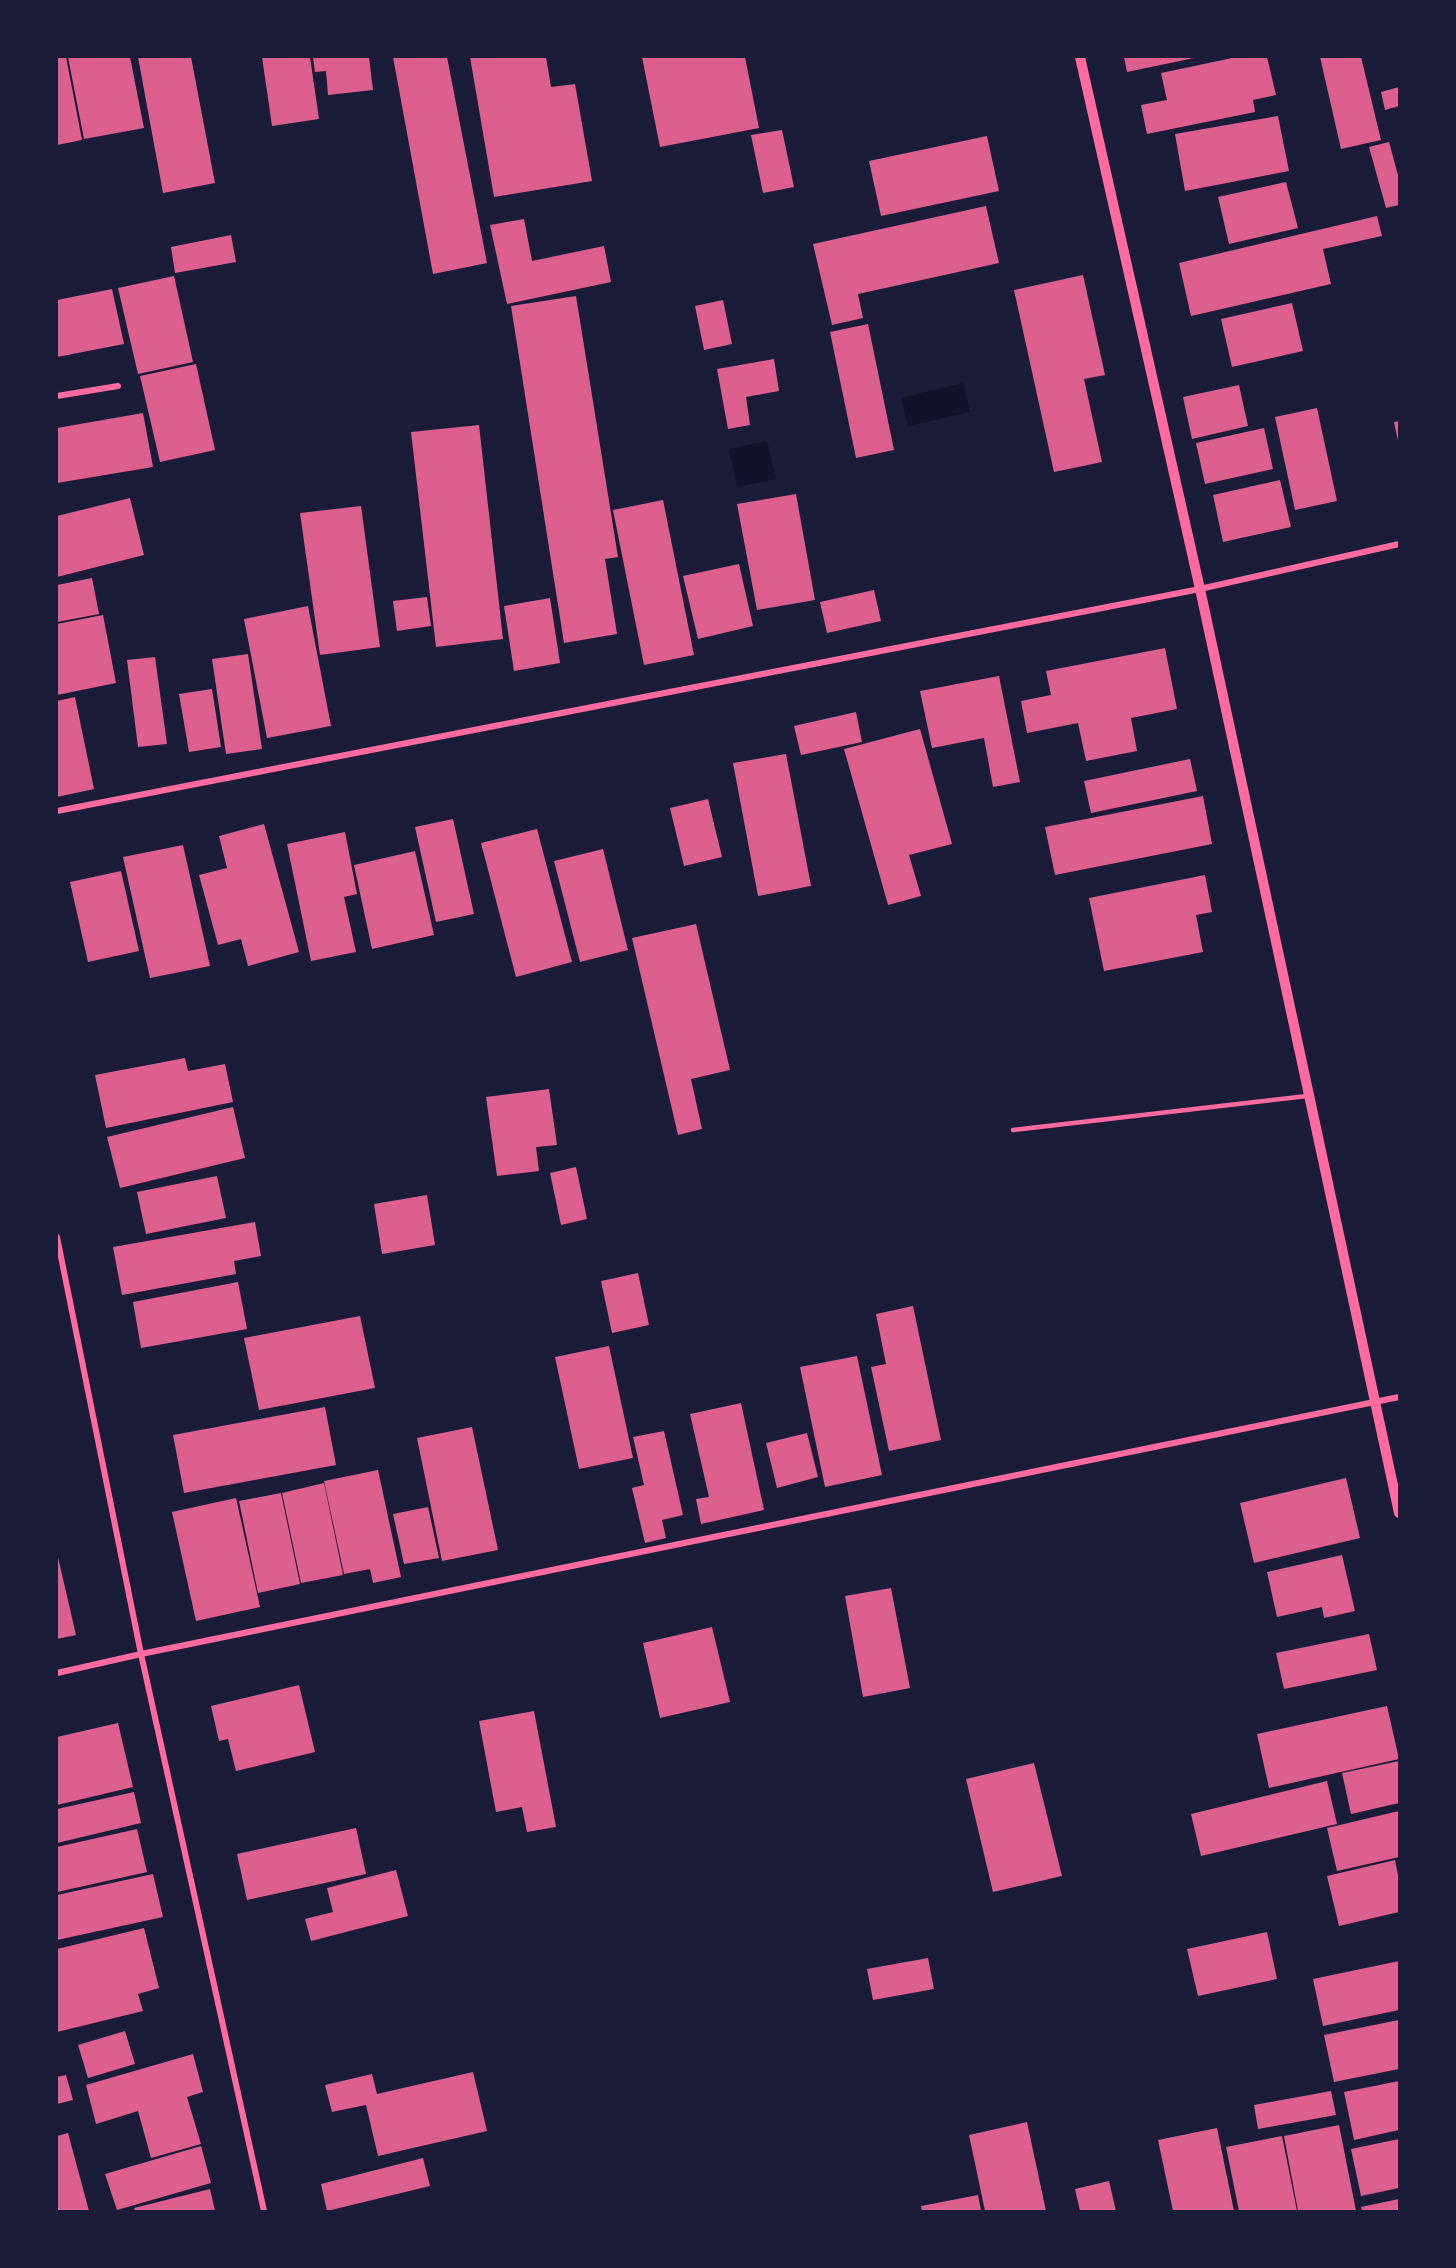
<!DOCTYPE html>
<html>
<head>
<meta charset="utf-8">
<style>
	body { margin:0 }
	#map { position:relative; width:1456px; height:2268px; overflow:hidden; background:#1b1b3a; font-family:Ubuntu,sans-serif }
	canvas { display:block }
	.frame { position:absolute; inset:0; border:58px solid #1b1b3a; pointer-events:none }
</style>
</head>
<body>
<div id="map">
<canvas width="1456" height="2268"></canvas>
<div class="frame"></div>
</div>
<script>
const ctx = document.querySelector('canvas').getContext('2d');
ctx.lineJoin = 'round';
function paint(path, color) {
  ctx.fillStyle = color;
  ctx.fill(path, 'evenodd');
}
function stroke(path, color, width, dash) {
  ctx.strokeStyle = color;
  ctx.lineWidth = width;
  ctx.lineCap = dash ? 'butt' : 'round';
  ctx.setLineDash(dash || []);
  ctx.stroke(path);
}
paint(new Path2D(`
	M963 383 970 412 908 426 901 398Z
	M767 441 776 479 737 487 729 449Z`), '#12122b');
paint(new Path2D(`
	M57 57H66L82 140 57 145Z
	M68 57H130L144 128 84 139Z
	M138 57H191L215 183 163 193Z
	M262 57H310L319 119 272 126Z
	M313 57H369L373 90 328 95 326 71 315 72Z
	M393 57H447L487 263 433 274Z
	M470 57H546L551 87 575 84 592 181 494 197Z
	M642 57H745L759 128 660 147Z
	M1124 57H1194V58L1127 72Z
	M1237 57H1267L1276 95 1253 100 1255 112 1147 134 1141 105 1167 100 1161 73Z
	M1320 57H1361L1381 140 1341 149Z
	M1399 87V106L1385 110 1381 92Z
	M1278 116 1289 171 1185 191 1175 134Z
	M782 130 794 187 763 193 751 135Z
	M987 136 999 191 881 216 869 161Z
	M1389 142 1399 179V205L1386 208 1369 147Z
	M1286 182 1298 228 1229 244 1218 197Z
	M986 206 999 263 858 294 863 318 832 325 813 244Z
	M1377 216 1382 236 1323 249 1331 284 1191 316 1179 263Z
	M524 219 532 261 604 246 611 282 507 304 490 225Z
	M231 235 236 262 175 273 171 247Z
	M1083 275 1105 375 1084 379 1102 462 1054 472 1014 290Z
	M174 276 193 362 138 374 118 288Z
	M112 289 124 344 57 357V300Z
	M576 296 618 557 605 559 617 634 564 643 511 306Z
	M723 300 732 344 704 350 695 306Z
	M1292 303 1303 351 1232 367 1221 319Z
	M868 324 894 450 856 458 830 332Z
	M774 359 779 391 746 397 750 425 728 429 717 369Z
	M196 364 215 450 160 462 140 376Z
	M1239 385 1248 426 1192 439 1183 397Z
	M1317 408 1337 501 1295 510 1275 417Z
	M143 413 153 467 57 483V428Z
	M1399 421V441H1398L1394 422Z
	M479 425 503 639 436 647 411 432Z
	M1264 428 1273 469 1205 484 1196 443Z
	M1280 480 1291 527 1223 542 1213 495Z
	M796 494 815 600 757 610 737 504Z
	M130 498 144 555 57 577V516Z
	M663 500 694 655 644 665 613 510Z
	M361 506 380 647 320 655 300 513Z
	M739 564 753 626 698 639 683 576Z
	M92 578 99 614 57 622V585Z
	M874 590 881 621 827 633 820 602Z
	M427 597 431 626 397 631 393 601Z
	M550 598 560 663 514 671 504 606Z
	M308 606 331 726 267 738 244 619Z
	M103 615 116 683 57 695V624Z
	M1165 648 1177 709 1131 718 1137 751 1086 761 1078 723 1027 733 1021 701 1051 695 1046 671Z
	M248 654 262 749 226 754 212 659Z
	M155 657 167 744 138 747 127 660Z
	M999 676 1020 782 993 787 984 738 932 748 920 691Z
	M212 689 221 747 189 752 179 694Z
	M75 697 94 789 57 797V701Z
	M856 712 862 742 801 755 794 726Z
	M920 729 952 844 909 855 921 896 888 905 844 749Z
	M786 754 811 886 758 896 733 763Z
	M1190 759 1197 791 1091 813 1084 781Z
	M1203 796 1212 844 1055 875 1045 827Z
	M708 799 722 857 684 866 670 808Z
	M453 819 474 914 436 922 415 827Z
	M264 824 299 952 248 966 241 939 218 945 199 875 227 868 219 836Z
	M537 829 572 962 516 977 481 843Z
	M345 832 357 894 344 897 356 952 311 961 287 844Z
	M183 845 210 966 150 978 123 857Z
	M603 849 628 950 580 962 554 861Z
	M415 851 434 935 372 949 354 865Z
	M121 871 139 951 88 962 70 882Z
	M1205 875 1212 912 1196 915 1203 952 1104 971 1089 898Z
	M696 924 730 1070 691 1079 702 1129 678 1135 632 938Z
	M185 1058 188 1071 225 1064 233 1102 106 1128 95 1075Z
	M549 1089 557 1145 536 1147 539 1171 497 1176 486 1097Z
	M233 1107 245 1158 120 1188 107 1137Z
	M576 1167 587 1219 561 1225 550 1173Z
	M217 1176 226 1218 146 1234 137 1192Z
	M427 1195 435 1245 382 1254 374 1204Z
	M255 1222 261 1256 234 1261 236 1274 122 1295 113 1247Z
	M638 1273 649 1325 612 1333 601 1281Z
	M238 1282 247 1329 141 1348 133 1302Z
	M913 1306 941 1440 889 1451 871 1367 886 1364 876 1314Z
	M360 1316 375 1388 259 1410 244 1338Z
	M609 1346 633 1458 579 1469 555 1357Z
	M857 1356 882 1475 825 1487 800 1367Z
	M741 1403 764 1510 701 1524 696 1499 709 1497 690 1414Z
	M325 1407 336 1465 184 1493 173 1435Z
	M472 1427 498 1550 442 1561 417 1438Z
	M664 1431 683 1515 662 1520 666 1538 645 1543 632 1488 644 1485 633 1437Z
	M807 1433 818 1477 777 1488 766 1443Z
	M378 1470 401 1577 373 1583 370 1569 344 1574 324 1481Z
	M1346 1478 1360 1538 1254 1563 1240 1503Z
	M324 1483 343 1575 301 1583 282 1493Z
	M281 1493 300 1584 258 1593 239 1501Z
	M236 1498 260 1607 196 1621 172 1512Z
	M428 1507 439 1558 404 1564 393 1514Z
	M57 1553 76 1635 57 1639Z
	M1342 1555 1355 1611 1324 1618 1322 1607 1277 1617 1267 1572Z
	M891 1588 910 1688 863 1697 845 1596Z
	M712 1627 730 1702 660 1718 643 1643Z
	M1369 1634 1377 1670 1284 1689 1276 1653Z
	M299 1685 315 1752 236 1771 228 1739 219 1741 211 1706Z
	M1387 1706 1399 1759 1269 1788 1257 1734Z
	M534 1711 556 1827 527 1832 522 1807 496 1812 479 1721Z
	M118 1723 133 1787 57 1805V1737Z
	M1399 1761V1803L1351 1814 1342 1773Z
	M1034 1763 1062 1876 993 1892 966 1779Z
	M1327 1781 1337 1824 1201 1856 1191 1814Z
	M134 1792 141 1823 57 1843V1809Z
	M1399 1811V1857L1337 1871 1327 1828Z
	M356 1828 366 1874 247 1900 237 1854Z
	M137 1829 147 1872 57 1892V1847Z
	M1395 1860 1399 1880V1912L1339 1926 1327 1876Z
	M396 1870 408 1916 311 1941 305 1919 333 1912 327 1888Z
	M153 1874 163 1917 57 1940V1895Z
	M144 1928 159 1988 138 1994 143 2011 57 2032V1949Z
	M1267 1932 1277 1979 1198 1996 1187 1949Z
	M928 1958 934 1989 873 2000 867 1969Z
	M1399 1961V2010L1323 2026 1313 1979Z
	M1399 2020V2069L1334 2082 1324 2035Z
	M125 2031 135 2064 88 2078 78 2045Z
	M193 2054 203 2092 187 2097 201 2144 151 2158 138 2111 96 2124 86 2085Z
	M473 2072 487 2131 378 2156 366 2105 332 2112 325 2085 372 2074 377 2094Z
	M66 2075 73 2100 57 2104V2077Z
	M1399 2081V2130L1354 2140 1344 2092Z
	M1331 2091 1336 2115 1258 2129 1254 2105Z
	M1027 2122 1046 2211H985L969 2135Z
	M1339 2125 1356 2211H1298L1284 2136Z
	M1217 2128 1234 2211H1173L1158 2140Z
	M68 2133 89 2211H57V2136Z
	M1282 2136 1297 2211H1239L1226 2147Z
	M1399 2139V2188L1361 2196 1351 2149Z
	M201 2146 211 2183 117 2210 105 2174Z
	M423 2158 430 2186 327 2211 321 2184Z
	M1109 2181 1116 2211H1080L1075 2189Z
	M210 2189 215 2211H135L134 2208Z
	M978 2195 981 2211H922L921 2206Z
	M1399 2199V2211H1362L1361 2207Z`), '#dd5f8e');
stroke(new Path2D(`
	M1013 1130 1307 1096`), '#ff6b9d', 4.5);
stroke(new Path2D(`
	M57 396 118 386
	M57 811 1200 589 1399 544
	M57 1237 141 1654 264 2211
	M57 1673 141 1654 1399 1397`), '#ff6b9d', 6);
stroke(new Path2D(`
	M1080 57 1200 589 1399 1513`), '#ff6b9d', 10);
</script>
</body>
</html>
